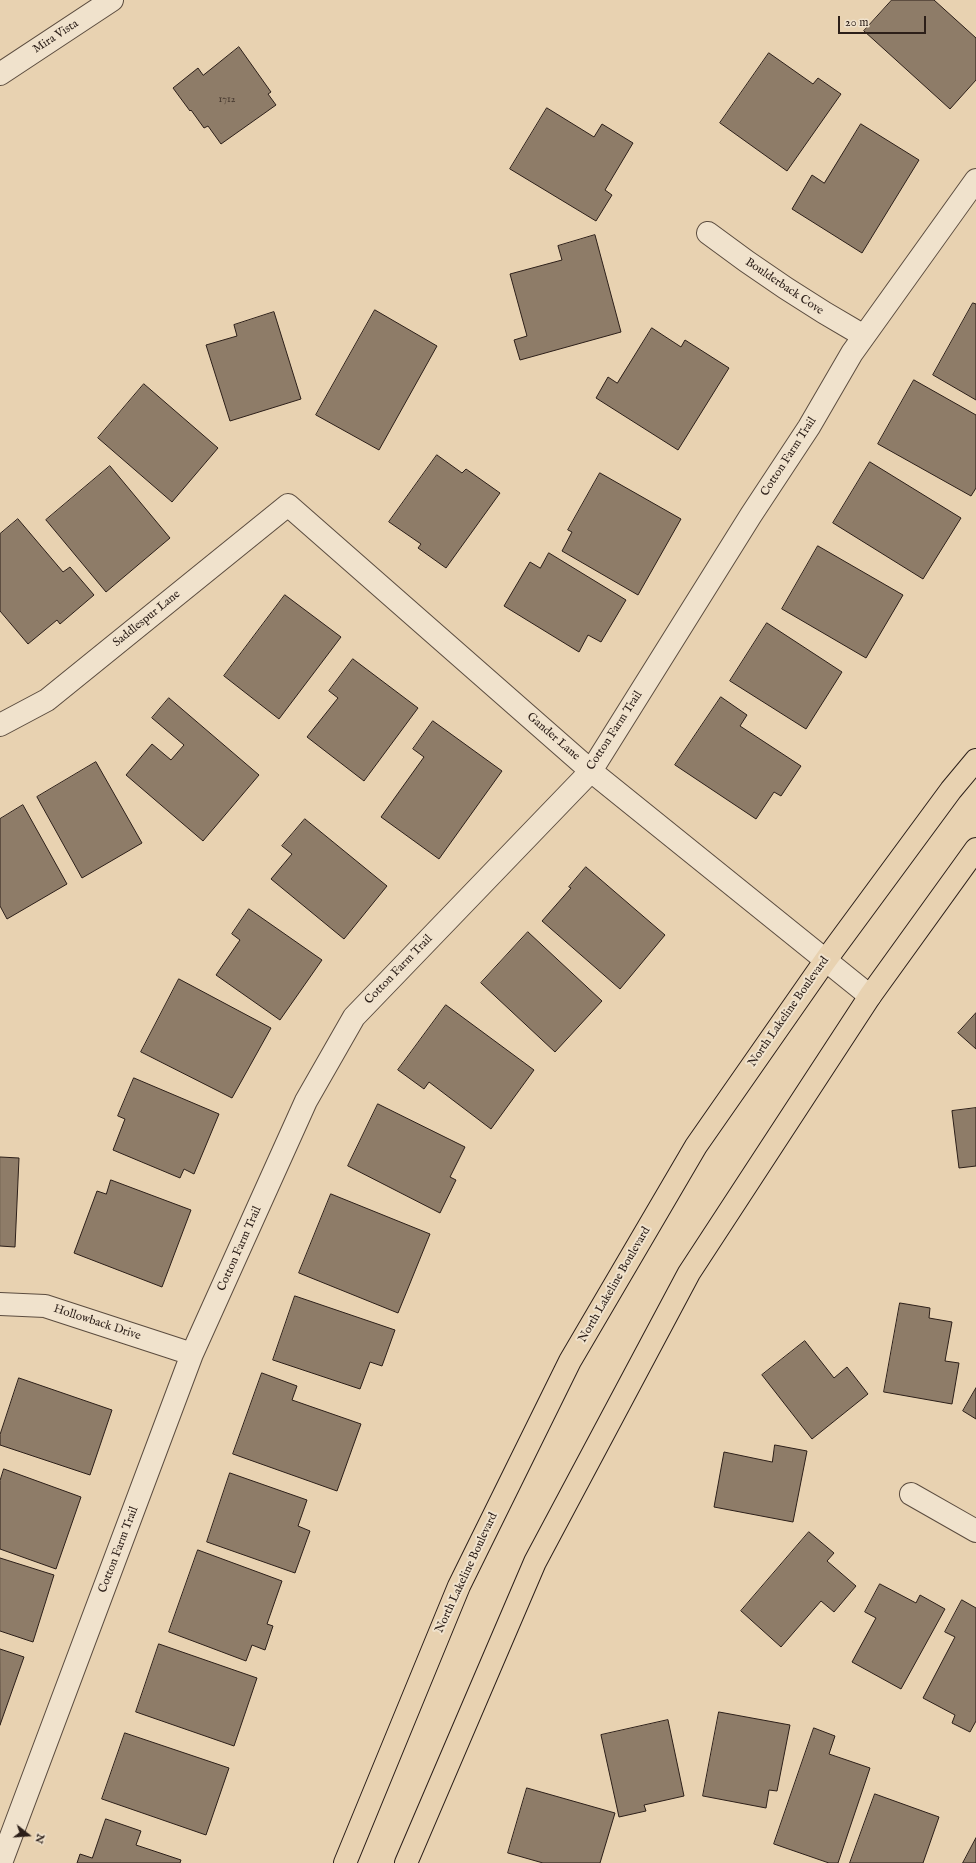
<!DOCTYPE html>
<html>
<head>
<meta charset="utf-8">
<style>
	body { margin:0 }
	#map { position:relative; width:976px; height:1863px; overflow:hidden; background:#e8d2b1; font-family:"IM FELL English",serif }
	canvas { display:block }
	.north { position:absolute; left:8px; top:1815px; width:40px; height:40px; -webkit-text-stroke:3px #f0e2cc; paint-order:stroke; rotate:107deg; font-size:11px; font-weight:700; line-height:16px; text-align:center; color:#2c1f19 }
	.north::after { content:''; display:block; margin:auto; width:14px; height:18px; background:#2c1f19; clip-path:polygon(50% 0,100% 100%,50% 72%,0 100%) }
	.scale { position:absolute; left:838px; top:16px; width:88px; height:18px; box-sizing:border-box; border:2px solid #2c1f19; border-top:0; padding-left:5px; font-size:12px; line-height:14px; white-space:nowrap; color:#2c1f19; -webkit-text-stroke:3px #f0e2cc; paint-order:stroke }
</style>
</head>
<body>
<div id="map">
<canvas width="976" height="1863"></canvas>
<div class="north">N</div>
<div class="scale">20 m</div>
</div>
<script>
const ctx = document.querySelector('canvas').getContext('2d');
ctx.lineJoin = 'round';
function paint(path, color) {
  ctx.fillStyle = color;
  ctx.fill(path, 'evenodd');
}
function stroke(path, color, width, dash) {
  ctx.strokeStyle = color;
  ctx.lineWidth = width;
  ctx.lineCap = dash ? 'butt' : 'round';
  ctx.setLineDash(dash || []);
  ctx.stroke(path);
}
function label(font, color, halo, rows, align = 'center') {
  ctx.font = font + ' "IM FELL English",serif';
  ctx.lineWidth = 4;
  ctx.setLineDash([]);
  ctx.textBaseline = 'middle';
  ctx.strokeStyle = halo;
  ctx.fillStyle = color;
  for (const [text, x, y, turn = 0] of rows) {
    ctx.save();
    ctx.translate(x, y);
    ctx.rotate((+turn || 0) * Math.PI / 180);
    ctx.textAlign = isNaN(turn) ? turn : align;
    if (halo) ctx.strokeText(text, 0, 0);
    ctx.fillText(text, 0, 0);
    ctx.restore();
  }
}
const building = new Path2D(`
	M892 0H934L976 38V80L950 109 864 31Z
	M239 47 271 92 268 94 276 105 221 144 208 126 204 128 191 110 190 111 173 88 198 68 203 75Z
	M769 53 813 84 818 78 841 94 787 171 720 123Z
	M547 108 594 137 602 124 633 143 605 190 612 195 596 221 510 169Z
	M861 124 919 160 862 253 792 209 812 175 824 183Z
	M595 235 621 332 520 360 514 340 527 336 510 274 562 260 558 246Z
	M973 303 976 304V400L933 375Z
	M375 310 437 346 379 450 316 415Z
	M274 312 301 399 230 421 206 345 237 336 234 325Z
	M652 328 681 347 685 340 729 368 678 450 596 398 608 377 617 383Z
	M914 380 976 415V488L971 496 878 444Z
	M144 384 218 448 172 502 98 438Z
	M437 455 462 473 466 469 500 493 446 568 418 548 421 544 389 522Z
	M870 462 961 518 923 579 833 523Z
	M110 466 170 538 106 592 46 520Z
	M600 473 681 519 638 595 562 551 572 532 568 530Z
	M18 519 63 572 70 567 94 595 60 624 57 620 28 644 0 611V534Z
	M818 546 903 595 866 658 782 609Z
	M549 553 626 600 601 642 588 635 579 652 504 606 530 562 540 568Z
	M285 595 341 637 279 719 224 676Z
	M767 623 842 672 806 729 730 681Z
	M353 659 418 708 364 781 307 737 338 698 329 691Z
	M721 697 747 715 740 726 801 766 781 796 774 792 756 819 675 765Z
	M169 698 259 775 203 841 126 775 152 744 171 760 184 745 152 718Z
	M433 721 502 771 439 859 381 817 424 757 413 749Z
	M96 762 142 843 82 878 37 797Z
	M23 805 67 884 7 919 0 906V819Z
	M305 819 387 886 344 939 271 879 292 854 282 846Z
	M586 867 665 935 620 989 542 921 571 888 569 887Z
	M249 909 322 960 280 1020 216 975 240 940 232 934Z
	M528 932 602 1001 555 1052 481 983Z
	M179 979 271 1028 232 1098 141 1052Z
	M446 1005 534 1070 491 1129 429 1082 424 1089 398 1070Z
	M976 1013V1049L958 1033Z
	M134 1078 219 1114 194 1174 184 1169 180 1178 113 1150 125 1119 118 1116Z
	M378 1104 465 1147 450 1177 456 1180 440 1213 348 1166Z
	M976 1108V1166L959 1168 952 1111Z
	M0 1157 19 1158 15 1247 0 1246Z
	M111 1180 191 1210 162 1287 74 1253 97 1191 106 1194Z
	M331 1194 430 1234 398 1313 299 1273Z
	M295 1296 395 1330 382 1366 370 1362 360 1389 273 1360Z
	M900 1303 930 1308 929 1318 952 1322 945 1361 959 1363 952 1404 884 1392Z
	M805 1341 834 1378 847 1367 868 1394 812 1439 762 1375Z
	M262 1373 297 1386 292 1400 361 1424 337 1491 233 1454Z
	M19 1378 112 1410 90 1475 0 1445V1435Z
	M976 1388V1419L963 1411Z
	M775 1445 807 1451 793 1522 714 1507 724 1452 772 1462Z
	M4 1469 81 1497 56 1569 0 1549V1481Z
	M230 1473 307 1500 298 1526 310 1531 295 1573 207 1542Z
	M809 1532 834 1553 827 1561 856 1586 834 1612 821 1601 781 1647 741 1611Z
	M198 1550 282 1581 267 1624 273 1626 265 1650 252 1645 246 1661 169 1632Z
	M0 1558 54 1575 33 1642 0 1631Z
	M880 1584 916 1603 920 1595 945 1609 901 1689 852 1662 876 1618 865 1612Z
	M962 1600 976 1608V1721L970 1732 952 1723 955 1715 923 1698 955 1637 945 1632Z
	M159 1644 257 1678 234 1746 136 1712Z
	M0 1649 24 1657 0 1725Z
	M719 1712 790 1725 777 1791 769 1790 766 1808 703 1796Z
	M668 1720 684 1796 644 1805 646 1811 619 1817 601 1735Z
	M814 1728 835 1736 829 1754 870 1768 838 1863H829L774 1844Z
	M125 1733 229 1768 206 1835 102 1799Z
	M527 1788 615 1813 600 1863H543L508 1853Z
	M875 1794 939 1817 923 1863H850Z
	M106 1819 141 1831 136 1845 181 1860 180 1863H77L80 1854 92 1858Z
	M976 1838V1863H963Z`);
paint(building, '#8e7c68');
stroke(building, '#2c1f19', 1);
const minor = new Path2D(`
	M0 74 112 0
	M708 233C758 271 809 305 864 336
	M0 725 47 700 288 505 591 771 870 996
	M0 1304 45 1306 192 1354
	M911 1494 976 1531
	M1 1863 192 1354 306 1101 354 1017 591 771 751 515 809 427 852 353 976 180`);
const major = new Path2D(`
	M345 1863 459 1586 570 1361 696 1146 825 961 951 790 976 760
	M406 1863 535 1562 689 1273 870 996 976 849`);
stroke(minor, '#5b4c3f', 24);
stroke(major, '#2c1f19', 24);
stroke(minor, '#f0e2cc', 22);
stroke(major, '#e8d2b1', 22);
label('10px', '#44362d', null, [
	["1712",227,100]
]);
label('12px', '#2c1f19', '#f0e2cc', [
	["Mira Vista",56,37,-33],
	["Boulderback Cove",784,287,34],
	["Cotton Farm Trail",789,457,-57],
	["Saddlespur Lane",147,619,-39],
	["Cotton Farm Trail",615,731,-57],
	["Gander Lane",553,737,41],
	["Cotton Farm Trail",399,970,-46],
	["North Lakeline Boulevard",789,1012,-55],
	["Cotton Farm Trail",240,1249,-66],
	["North Lakeline Boulevard",615,1285,-60],
	["Hollowback Drive",97,1323,18],
	["Cotton Farm Trail",119,1550,-69],
	["North Lakeline Boulevard",467,1573,-65]
]);
</script>
</body>
</html>
